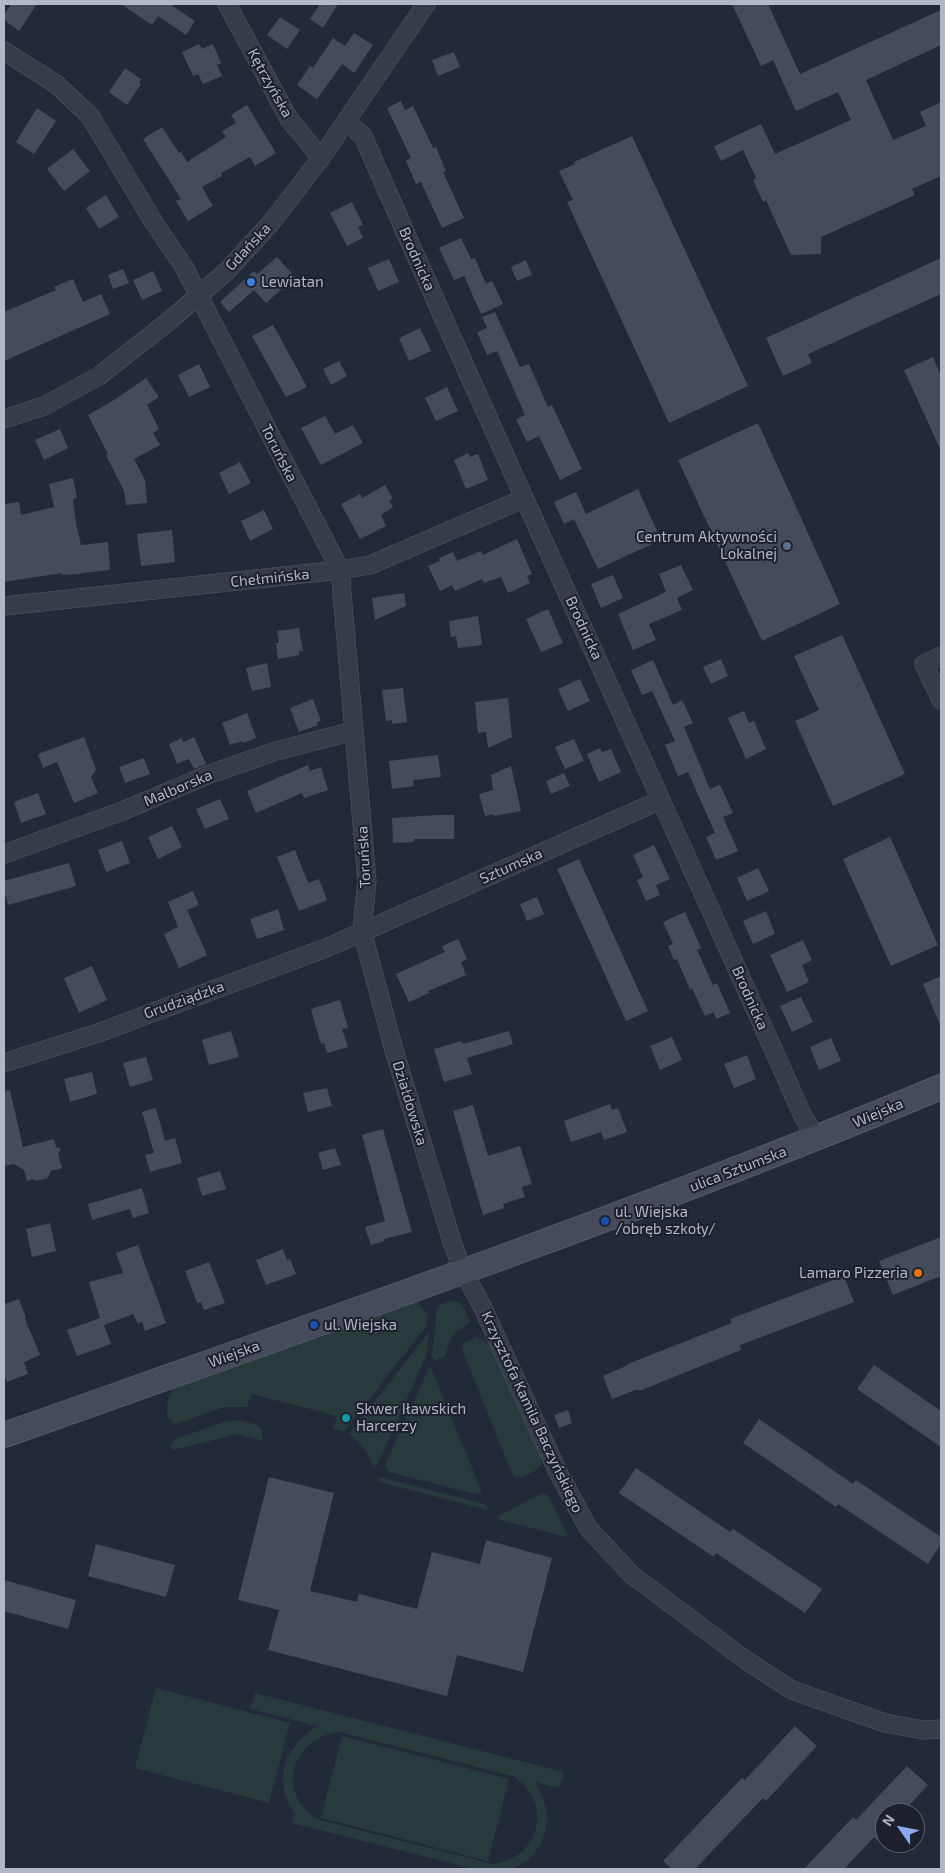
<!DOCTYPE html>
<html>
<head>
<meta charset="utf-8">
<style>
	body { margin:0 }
	#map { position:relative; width:945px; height:1873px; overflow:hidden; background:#232a37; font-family:"Exo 2",sans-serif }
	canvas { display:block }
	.frame { position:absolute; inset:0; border:5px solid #b1b7c4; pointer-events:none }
	.north { position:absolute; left:875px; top:1803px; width:50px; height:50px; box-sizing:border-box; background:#1c212d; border:1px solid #585d69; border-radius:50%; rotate:303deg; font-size:14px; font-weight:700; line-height:20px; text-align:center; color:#b1b7c4 }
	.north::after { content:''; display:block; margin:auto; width:18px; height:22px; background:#8ca8ef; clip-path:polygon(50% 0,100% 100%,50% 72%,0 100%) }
</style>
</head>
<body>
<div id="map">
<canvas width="945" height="1873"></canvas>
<div class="frame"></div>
<div class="north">N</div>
</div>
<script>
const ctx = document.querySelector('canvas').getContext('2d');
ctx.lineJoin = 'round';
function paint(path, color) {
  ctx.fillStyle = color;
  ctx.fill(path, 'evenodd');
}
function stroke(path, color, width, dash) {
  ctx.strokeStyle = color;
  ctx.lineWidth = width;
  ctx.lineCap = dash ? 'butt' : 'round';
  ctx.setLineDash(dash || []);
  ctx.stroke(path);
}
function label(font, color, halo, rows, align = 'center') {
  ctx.font = font + ' "Exo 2",sans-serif';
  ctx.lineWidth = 4;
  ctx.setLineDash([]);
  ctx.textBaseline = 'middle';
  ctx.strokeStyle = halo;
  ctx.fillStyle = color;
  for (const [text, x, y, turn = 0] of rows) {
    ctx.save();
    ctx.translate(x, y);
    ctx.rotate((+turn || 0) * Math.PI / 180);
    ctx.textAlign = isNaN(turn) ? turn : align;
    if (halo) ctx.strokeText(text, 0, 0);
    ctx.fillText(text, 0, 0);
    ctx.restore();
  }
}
paint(new Path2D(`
	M416 1300 427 1314V1325L344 1432 333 1429 337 1416 251 1394 247 1407H224L176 1424 168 1418C166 1405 167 1395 176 1386Z
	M454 1301 462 1304 470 1323C451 1334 452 1335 445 1356L434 1361 431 1355 433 1349 437 1308 441 1304Z
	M429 1332 426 1356 379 1461 374 1468C368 1453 362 1444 349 1434Z
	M477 1337 491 1345 541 1456V1465C535 1472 524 1478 514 1477L511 1471 462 1349 464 1343Z
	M430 1366 482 1492 476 1494 389 1472 385 1465Z
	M237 1420 255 1424 261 1428 263 1441 239 1434 173 1450 171 1447 172 1442 178 1438 227 1421Z
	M380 1477 485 1504 488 1510 379 1482Z
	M543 1493 549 1496 567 1534 566 1537 500 1520 498 1516Z
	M156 1688 290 1723 269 1803 135 1768Z
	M255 1693 564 1772 559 1788 535 1782 542 1795 546 1808 547 1822 544 1835 541 1844 530 1859 513 1869H474L292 1823 295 1814C271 1781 285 1745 318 1726L250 1709ZM339 1732 513 1776C521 1782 528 1787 532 1796 548 1827 526 1862 492 1864L317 1819C275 1792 292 1737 339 1732Z
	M342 1736 509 1779 488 1861 321 1818Z`), '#293a3d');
paint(new Path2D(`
	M11 4H37L19 31 4 20V15Z
	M121 4H170L195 21 186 35 158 16 152 25Z
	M320 4H338L323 28 310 19Z
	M732 4H768L800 74 941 10V45L866 80 893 140 926 126 920 112 941 102V176L912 189 915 195 821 237V254L791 255 766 200 763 202 753 180 756 178 743 150 721 161 714 146 761 124 775 154 851 120 838 92 796 111 773 60 761 66Z
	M280 17 300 30 287 49 267 35Z
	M354 33 373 45 354 73 342 64 317 99 297 85 310 66 313 68 333 38 345 46Z
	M199 44 202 49 213 44 221 63 217 65 222 76 203 84 198 74 193 76 182 52Z
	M454 52 460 67 438 76 432 60Z
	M125 68 141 79 139 83 141 84 127 105 109 92Z
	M401 101 405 110 413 106 433 148 436 147 446 171 443 172 464 218 442 228 421 182 416 184 406 161 411 158 387 108Z
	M247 105 276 153 255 166 250 157 221 173 222 176 202 187 213 206 188 221 176 201 181 199 143 139 162 127 179 153 181 152 187 162 226 137 222 131 236 123 231 115Z
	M37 108 56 121 34 154 16 142Z
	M632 136 748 386 669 423 567 202 573 200 559 171 575 164 574 162Z
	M73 149 90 171 64 191 47 169Z
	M106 195 119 217 99 229 86 208Z
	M352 202 363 225 358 227 363 238 347 246 330 213Z
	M461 238 471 259 475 258 486 284 492 281 503 304 481 314 464 276 454 280 439 248Z
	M277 257 295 277 266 303 254 290 229 312 220 302 254 271 257 274Z
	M941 258V294L808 354 812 363 783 376 766 338Z
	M389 259 399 282 378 291 368 268Z
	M526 260 532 275 517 281 511 267Z
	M123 269 129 283 113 289 108 275Z
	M153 271 162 291 142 300 133 280Z
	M73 279 83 302 101 294 110 314 4 361V312L56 290 54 287Z
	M495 312 520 367 529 364 548 407 552 405 582 469 560 480 539 436 527 442 516 419 525 415 497 351 487 355 477 332 487 328 482 317Z
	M273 325 307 387 286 397 252 336Z
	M420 328 431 351 409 361 399 338Z
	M933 357 941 376V451L904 370Z
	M339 361 347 376 331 385 323 369Z
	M199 364 210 387 189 397 178 375Z
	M146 378 159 397 147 405 159 429 153 433 160 445 134 459 145 480 147 503 126 505 124 491 106 455 108 454 88 415 114 400Z
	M447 387 458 411 436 421 425 398Z
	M325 416 335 434 353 425 363 443 321 465 301 428Z
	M758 423 840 604 762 641 678 460Z
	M60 429 68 448 44 460 35 440Z
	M468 453 470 457 478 454 488 480 466 489 454 460Z
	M240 462 251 483 229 494 219 473Z
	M73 478 77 498 73 499 76 523 81 545 108 542 110 570 81 573V574L62 575V573L4 582V504L19 502 21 515 54 507 49 484Z
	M385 485 393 499 389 500 393 507 381 515 386 526 360 539 341 504 360 494 362 498Z
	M638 489 661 540 598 569 574 519 564 524 554 502 576 492 586 514Z
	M264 510 273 529 250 541 241 521Z
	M172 530 175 562 141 566 137 534Z
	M517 539 532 574 527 576 530 583 508 593 501 577 484 583 482 579 455 591 452 585 440 591 428 566 440 561 439 558 453 552 457 561 481 551 483 555Z
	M681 565 693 590 677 598 682 610 649 624 656 640 633 650 618 614 666 592 659 574Z
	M613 575 623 598 601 608 591 584Z
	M404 593 406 606 375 620 372 598Z
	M548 609 563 643 541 652 526 619Z
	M478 616 482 645 458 648 456 636 451 637 449 621Z
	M299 628 303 651H299V655L278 659 276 643H279L277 631Z
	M842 635 905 774 833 806 795 721 819 710 794 656Z
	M721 659 728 676 711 684 703 667Z
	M653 660 673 705 682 700 693 723 684 727 710 789 720 785 733 813 723 817 738 851 716 860 706 837 715 833 688 772 678 776 665 745 675 741 652 691 642 695 631 670Z
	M267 663 271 687 252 691 246 668Z
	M580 679 590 701 568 711 558 689Z
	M403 688 407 722 392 724V720L386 721 382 690Z
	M508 698 512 737 488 748 486 732 478 733 475 702Z
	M313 699 321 721 317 722 318 725 299 732 290 708Z
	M744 711 749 723 754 721 766 749 746 759 728 718Z
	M247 713 256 738 243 743 242 741 230 745 222 723Z
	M84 737 96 770 91 777 98 793 74 803 57 762 43 768 38 754Z
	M194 737 206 764 194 769 189 759 177 764 169 744 182 738 183 742Z
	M574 739 584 761 565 769 555 747Z
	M600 748 602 752 611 749 621 772 599 782 587 754Z
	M438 755 441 777 413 780 414 786 392 789 389 761Z
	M144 758 150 774 125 783 119 767Z
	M308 765 310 771 321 767 328 790 304 798 302 793 256 813 247 791Z
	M511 766 521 811 494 816 493 814 485 816 479 794 493 790 491 775Z
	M564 773 570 786 551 794 546 781Z
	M38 793 46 814 21 823 14 802Z
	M220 799 229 819 205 829 196 809Z
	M438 815H454V839H414V842L393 843 392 818Z
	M172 826 182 847 158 859 148 837Z
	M890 837 938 945 891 966 843 859Z
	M122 841 130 863 106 872 98 850Z
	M654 845 670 879 656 885 660 895 646 901 637 880 643 877 633 855Z
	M295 850 308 883 319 879 327 900 299 911 277 857Z
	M579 859 648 1011 626 1021 557 869Z
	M69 863 76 886 8 905 4 889V881Z
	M758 868 769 891 747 901 737 878Z
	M193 891 199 905 187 910 207 955 179 968 164 934 178 927 168 902Z
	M537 897 544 914 527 921 520 904Z
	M278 909 284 930 257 939 250 919Z
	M766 911 775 934 753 944 743 921Z
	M685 912 701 948 697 950 713 985 717 983 730 1013 716 1019 714 1012 705 1016 692 988 690 990 677 959 674 960 668 946 673 944 663 922Z
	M458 939 467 959 461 962 466 975 428 991 429 993 409 1002 396 974 445 952 442 946Z
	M803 940 812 960 802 965 809 982 787 992 770 955Z
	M92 966 107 1000 79 1013 64 978Z
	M941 976V1027L923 984Z
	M801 997 813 1022 792 1032 780 1006Z
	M340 1000 348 1028 342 1029 348 1047 327 1053 324 1043 321 1044 311 1009Z
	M231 1031 239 1057 209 1065 202 1040Z
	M509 1031 513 1044 467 1058 472 1074 444 1082 434 1049 461 1041 463 1044Z
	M672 1037 682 1060 660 1070 650 1046Z
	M831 1038 841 1061 819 1070 810 1047Z
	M747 1055 756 1079 734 1088 724 1064Z
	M146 1057 153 1080 130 1087 123 1063Z
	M92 1072 97 1094 70 1102 64 1079Z
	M327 1088 332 1106 308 1112 303 1093Z
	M10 1090 23 1147 54 1139 56 1147 61 1149 58 1154 62 1168 51 1171 48 1178 36 1181 33 1179 27 1181 24 1170 14 1164 4 1166V1091Z
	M610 1104 612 1110 618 1108 627 1132 604 1140 601 1132 571 1142 564 1121Z
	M473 1105 488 1156 520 1146 532 1184 522 1187 525 1197 503 1204 504 1208 483 1215 453 1111Z
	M156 1108 165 1141 175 1138 182 1163 150 1172 145 1155 154 1153 142 1112Z
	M383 1129 412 1232 384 1239 385 1241 371 1245 365 1227 385 1221 362 1135Z
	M335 1148 341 1165 323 1170 318 1153Z
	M220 1171 226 1189 202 1196 197 1178Z
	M142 1188 149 1213 133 1218 130 1209 92 1220 88 1204Z
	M50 1223 56 1251 32 1257 26 1229Z
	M941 1237V1276L893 1295 879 1261Z
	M138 1245 166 1323 145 1331 142 1322 138 1324 133 1314 104 1325 111 1344 77 1356 67 1330 100 1318 89 1282 123 1273 116 1253Z
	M283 1249 287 1260 290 1259 296 1274 266 1285 256 1260Z
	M209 1262 225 1303 204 1310 201 1302 197 1303 185 1271Z
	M844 1276 854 1302 740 1345 741 1350 639 1391 638 1389 612 1399 603 1376 628 1365V1364L732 1323 730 1319Z
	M19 1299 26 1318 25 1319 40 1355 24 1362 28 1374 7 1382 4 1373V1304Z
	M874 1365 941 1411V1447L857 1389Z
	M568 1410 572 1423 559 1428 554 1415Z
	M759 1419 853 1484 856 1480 941 1537V1544L928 1564 838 1504 836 1507 743 1443Z
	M636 1468 730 1532 733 1529 822 1589 805 1613 716 1553 714 1557 619 1493Z
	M269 1477 334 1493 310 1591 357 1602 359 1594 417 1609 432 1552 480 1564 486 1540 552 1558 523 1672 457 1655 447 1696 268 1650 279 1610 238 1600Z
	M96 1544 175 1565 166 1597 88 1576Z
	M4 1580 76 1600 68 1629 4 1611Z
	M795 1726 817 1746 766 1801 763 1798 695 1869H672L663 1861 742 1778 745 1780Z
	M907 1766 928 1785 902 1813H885V1831L877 1840 874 1837 844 1869H804L853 1817 856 1820Z`), '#444c5c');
const street = new Path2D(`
	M227 4 289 119 321 158
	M4 51 56 84 90 116 153 221 184 267 340 570 367 881 362 931 394 1050 453 1245 464 1273 482 1306 558 1472 588 1528 632 1575 747 1661 792 1690 885 1723 924 1730 941 1729
	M347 122 363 136C506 464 657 787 802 1114L816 1139
	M4 419 44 406 99 376 169 321 226 272 270 224 321 158 426 4
	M4 606 340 570 370 565 523 499
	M941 656 924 664 941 700
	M4 854 125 810 210 774 276 751 354 731
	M4 1063 98 1033 326 948 661 800`);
const secondary = new Path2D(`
	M4 1435C318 1324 633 1215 941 1087`);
stroke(street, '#545a66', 19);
stroke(secondary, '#545a66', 26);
stroke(street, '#363c48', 18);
stroke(secondary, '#454b5b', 24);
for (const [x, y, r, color] of [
	[251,282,5,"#3f7fe0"],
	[787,546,5,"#5c6f8a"],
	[605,1221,5,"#1a4fb4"],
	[918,1273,5,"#e8710a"],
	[314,1325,5,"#1a4fb4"],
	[346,1418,5,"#0f9aa8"]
]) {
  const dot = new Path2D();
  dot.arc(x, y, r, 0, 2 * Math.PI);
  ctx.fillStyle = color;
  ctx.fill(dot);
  stroke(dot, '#1c212d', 2);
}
label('15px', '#b1b7c4', '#1c212d', [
	["Kętrzyńska",270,83,61],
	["Gdańska",248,247,-47],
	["Brodnicka",417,259,66],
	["Toruńska",279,453,63],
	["Chełmińska",270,578,-6],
	["Brodnicka",584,628,65],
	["Malborska",178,788,-23],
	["Toruńska",364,857,-93],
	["Sztumska",511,866,-24],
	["Brodnicka",750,998,66],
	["Grudziądzka",184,1000,-20],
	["Działdowska",410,1103,73],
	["Wiejska",878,1113,-23],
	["ulica Sztumska",738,1169,-21],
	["Wiejska",234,1354,-20],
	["Krzysztofa Kamila Baczyńskiego",532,1412,65]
]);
label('15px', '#b1b7c4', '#1c212d', [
	["Lewiatan",261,282],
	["Centrum Aktywności",777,537,"right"],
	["Lokalnej",777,554,"right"],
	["ul. Wiejska",615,1212],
	["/obręb szkoły/",615,1229],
	["Lamaro Pizzeria",908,1273,"right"],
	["ul. Wiejska",324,1325],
	["Skwer Iławskich",356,1409],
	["Harcerzy",356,1426]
], 'left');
</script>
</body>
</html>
